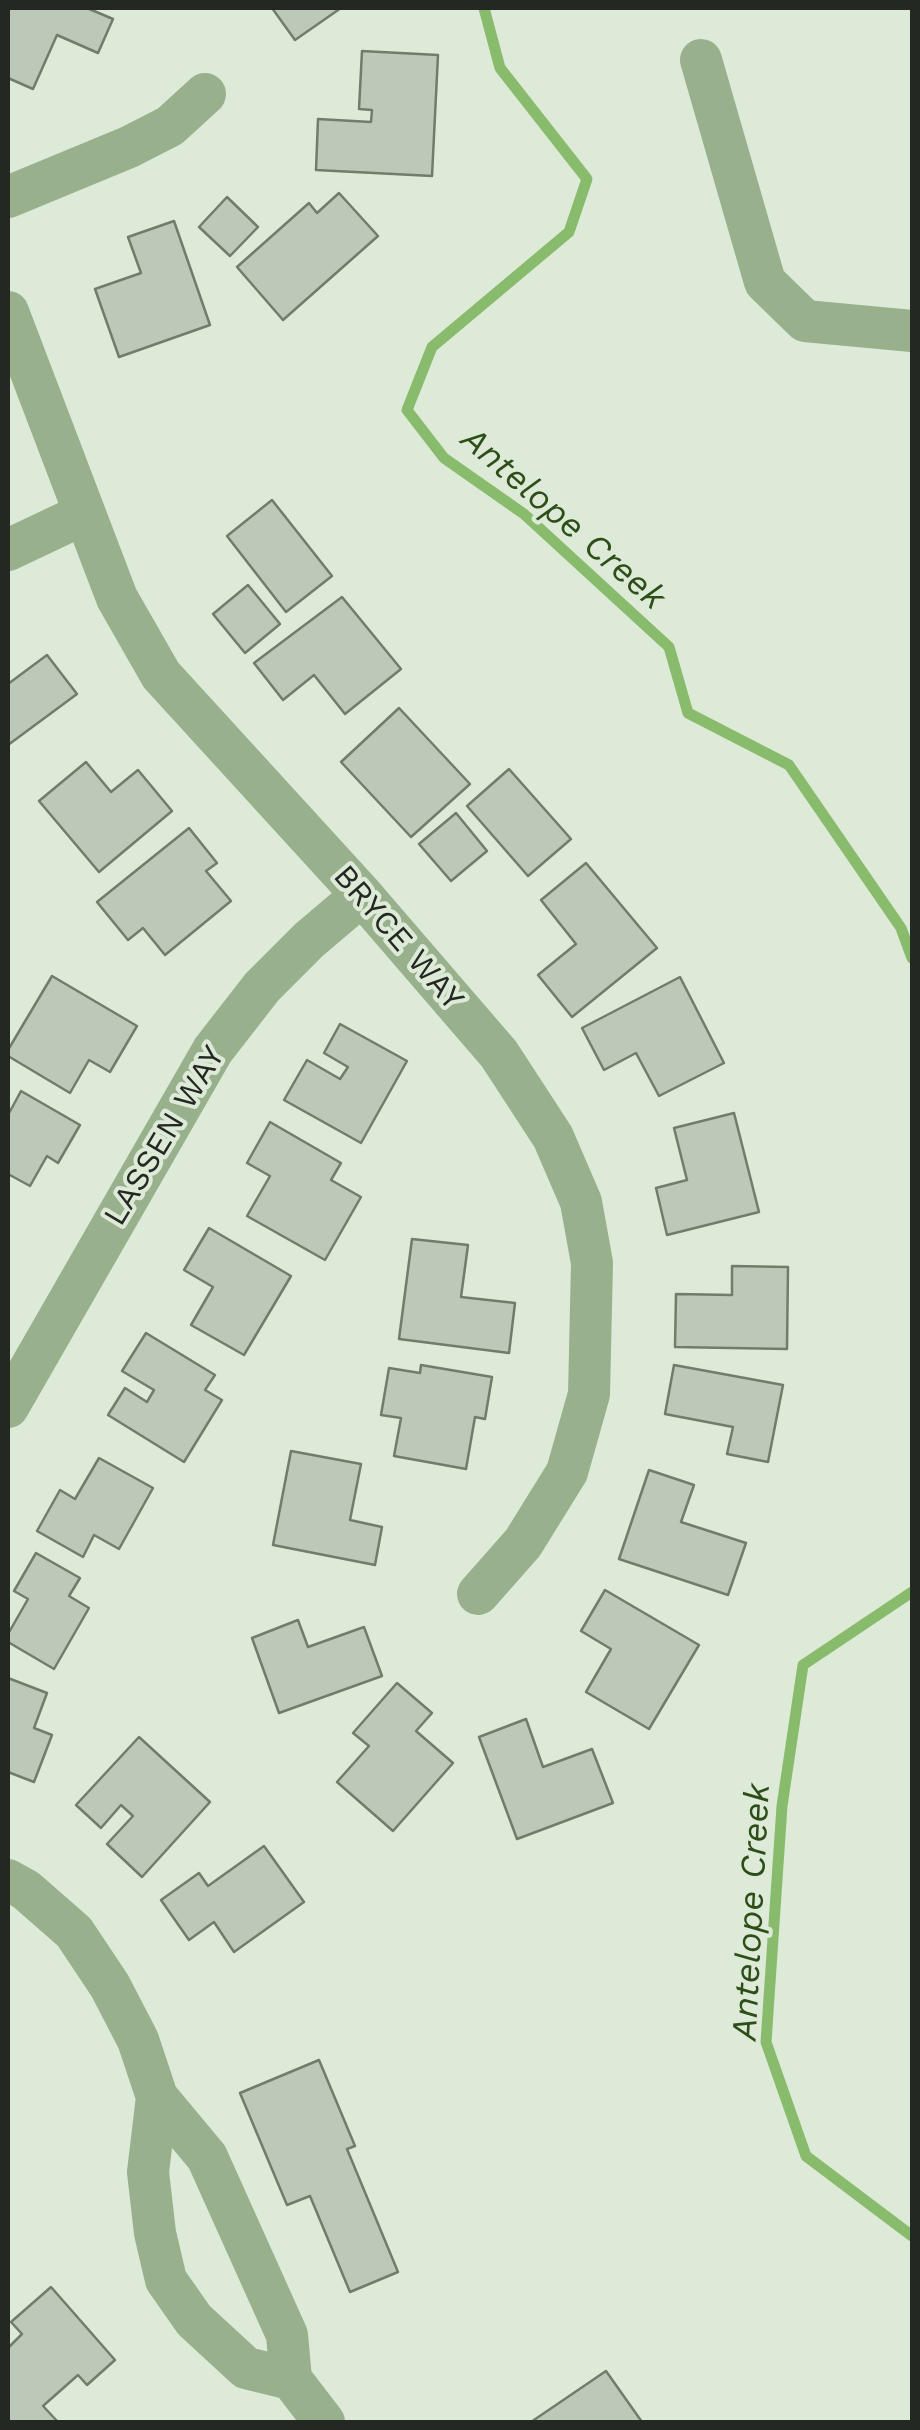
<!DOCTYPE html>
<html>
<head>
<meta charset="utf-8">
<style>
	body { margin:0 }
	#map { position:relative; width:920px; height:2430px; overflow:hidden; background:#deead8; font-family:"Work Sans",sans-serif }
	canvas { display:block }
	.frame { position:absolute; inset:0; border:10px solid #242822; pointer-events:none }
</style>
</head>
<body>
<div id="map">
<canvas width="920" height="2430"></canvas>
<div class="frame"></div>
</div>
<script>
const ctx = document.querySelector('canvas').getContext('2d');
ctx.lineJoin = 'round';
function stroke(path, color, width, dash) {
  ctx.strokeStyle = color;
  ctx.lineWidth = width;
  ctx.lineCap = dash ? 'butt' : 'round';
  ctx.setLineDash(dash || []);
  ctx.stroke(path);
}
function paint(path, color) {
  ctx.fillStyle = color;
  ctx.fill(path, 'evenodd');
}
function label(font, color, halo, rows, align = 'center') {
  ctx.font = font + ' "Work Sans",sans-serif';
  ctx.lineWidth = 8;
  ctx.setLineDash([]);
  ctx.textBaseline = 'middle';
  ctx.strokeStyle = halo;
  ctx.fillStyle = color;
  for (const [text, x, y, turn = 0] of rows) {
    ctx.save();
    ctx.translate(x, y);
    ctx.rotate((+turn || 0) * Math.PI / 180);
    ctx.textAlign = isNaN(turn) ? turn : align;
    if (halo) ctx.strokeText(text, 0, 0);
    ctx.fillText(text, 0, 0);
    ctx.restore();
  }
}
stroke(new Path2D(`
	M484 8 500 68 587 179 569 232 432 347 407 410 444 458 524 514 669 647 688 713 789 765 901 928 912 958
	M912 1592 803 1665 782 1806 766 2042 806 2156 912 2236`), '#88bb6b', 11);
const building = new Path2D(`
	M8 8H87L113 19 98 53 57 35 33 89 8 78Z
	M272 8H341L295 40Z
	M362 51 438 55 432 176 316 170 318 119 371 122 372 110 359 109Z
	M339 193 378 236 283 320 237 267 309 203 317 213Z
	M227 197 258 227 230 256 199 227Z
	M174 221 210 325 119 357 95 289 141 273 128 237Z
	M272 500 332 576 286 612 227 536Z
	M248 585 280 624 245 653 213 614Z
	M342 597 401 669 345 714 314 675 283 700 254 663Z
	M47 655 77 694 8 745V684Z
	M399 708 470 784 411 837 341 762Z
	M86 762 111 792 138 770 172 811 99 872 39 801Z
	M509 769 571 839 528 876 467 806Z
	M456 813 487 851 451 881 419 844Z
	M189 828 217 863 206 871 231 901 165 955 143 928 128 940 97 902Z
	M586 863 657 948 572 1017 538 975 576 944 541 900Z
	M52 976 137 1026 110 1072 89 1060 70 1093 8 1056V1050Z
	M680 977 724 1063 659 1096 636 1053 604 1070 582 1028Z
	M340 1024 407 1061 361 1143 284 1100 307 1060 340 1079 348 1067 324 1053Z
	M21 1091 80 1125 58 1163 47 1156 30 1186 8 1174V1115Z
	M734 1113 759 1212 667 1235 656 1188 687 1180 674 1128Z
	M270 1122 341 1163 331 1180 361 1197 325 1260 247 1216 270 1176 247 1163Z
	M209 1228 291 1276 244 1355 191 1325 213 1287 184 1270Z
	M412 1239 468 1245 461 1297 515 1303 509 1353 399 1339Z
	M732 1266 788 1267 787 1349 675 1347 676 1294 732 1295Z
	M146 1333 215 1375 205 1390 222 1400 184 1462 108 1415 125 1388 147 1402 154 1390 122 1371Z
	M421 1365 492 1377 485 1419 475 1417 466 1469 394 1456 401 1418 381 1415 389 1368 420 1373Z
	M674 1365 783 1385 768 1462 727 1454 733 1427 665 1414Z
	M291 1451 361 1464 350 1520 382 1527 375 1565 273 1545Z
	M99 1458 153 1488 119 1549 94 1535 83 1557 37 1531 60 1490 75 1499Z
	M649 1470 694 1485 681 1522 746 1543 728 1595 619 1559Z
	M36 1553 80 1578 69 1596 89 1608 54 1669 8 1642V1634L28 1599 14 1591Z
	M605 1590 699 1645 649 1729 586 1692 611 1649 581 1631Z
	M298 1620 308 1647 364 1627 382 1676 279 1713 252 1638Z
	M8 1678 47 1693 34 1728 52 1735 34 1782 8 1772Z
	M397 1683 432 1713 416 1731 453 1763 393 1831 337 1782 369 1746 353 1733Z
	M526 1719 543 1767 592 1749 613 1803 517 1839 479 1737Z
	M139 1737 210 1802 142 1877 107 1844 133 1816 121 1805 101 1828 76 1805Z
	M264 1846 304 1902 234 1952 214 1922 189 1940 161 1900 199 1873 208 1886Z
	M319 2060 355 2146 347 2149 398 2272 350 2292 310 2196 287 2205 240 2093Z
	M51 2287 115 2360 87 2385 78 2375 43 2406 58 2422H8V2348L22 2334 11 2322Z
	M606 2371 642 2422H531Z`);
paint(building, '#bdc9b8');
stroke(building, '#727c6c', 2.5);
stroke(new Path2D(`
	M701 60 765 282 805 321 912 331
	M8 197 129 147 170 126 205 94
	M8 312 117 598 161 675 362 895 499 1054 553 1137 581 1202 592 1263 589 1394 567 1472 523 1543 478 1594
	M8 550 84 514
	M8 1407 213 1050 262 987 309 940 362 895
	M8 1880 26 1890 74 1932 110 1986 138 2040 157 2097 207 2157 287 2335 291 2379 324 2422
	M157 2097 148 2172 155 2233 166 2280 194 2320 246 2368 291 2379`), '#99b08d', 42);
label('32px', '#242822', '#deead8', [
	["BRYCE WAY",398,938,49],
	["LASSEN WAY",165,1136,-59]
]);
label('italic 35px', '#2d4e18', '#deead8', [
	["Antelope Creek",563,519,41],
	["Antelope Creek",752,1912,-87]
]);
</script>
</body>
</html>
